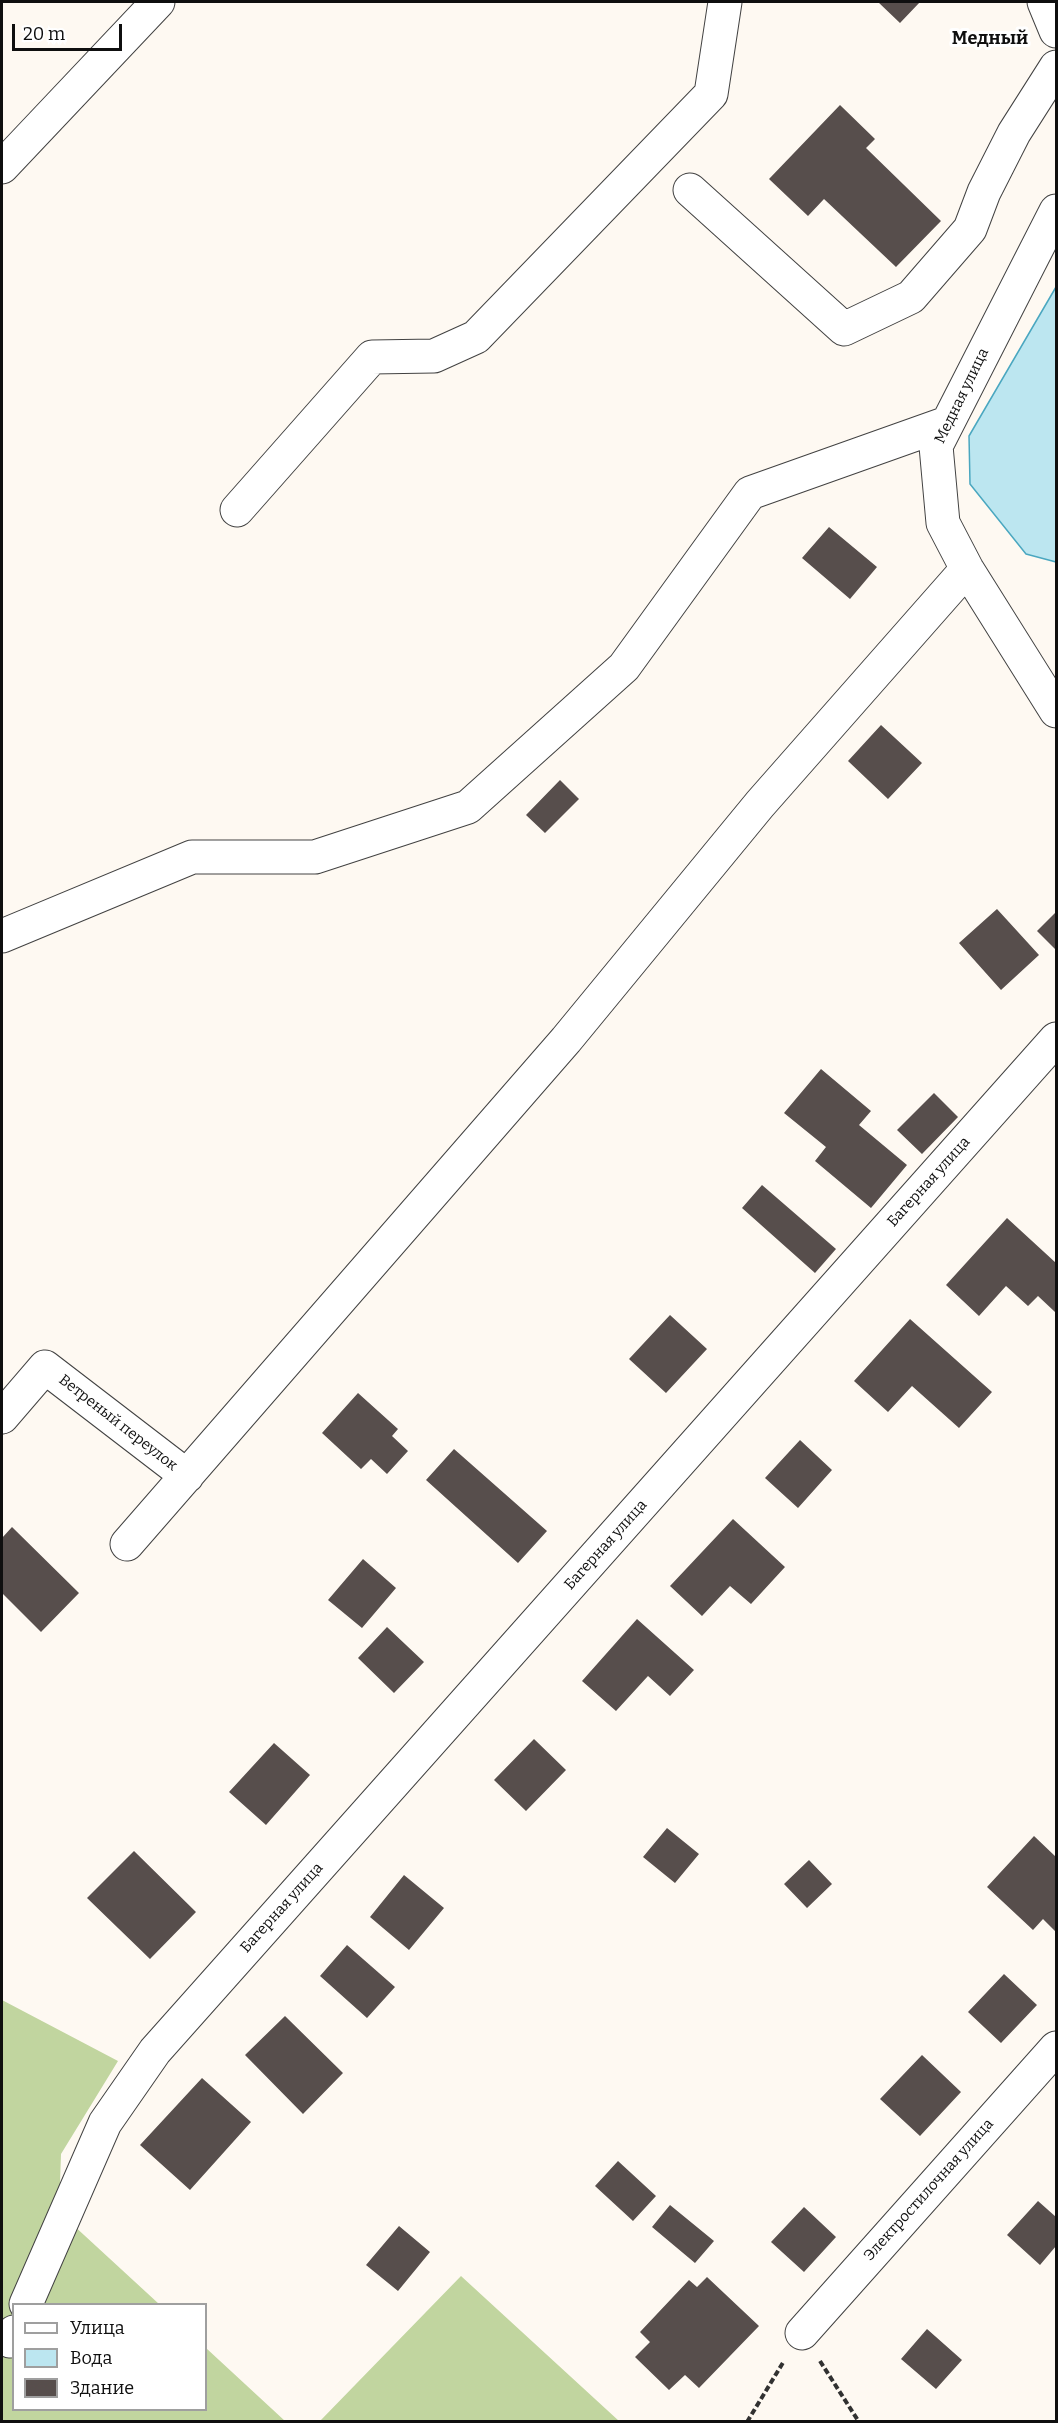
<!DOCTYPE html>
<html>
<head>
<meta charset="utf-8">
<style>
	body { margin:0 }
	#map { position:relative; width:1058px; height:2423px; overflow:hidden; background:#fef9f2; font-family:Bitter,serif }
	canvas { display:block }
	.frame { position:absolute; inset:0; border:3px solid #0f0f0f; pointer-events:none }
	.legend { position:absolute; left:12px; top:2303px; width:195px; height:108px; box-sizing:border-box; background:#fff; border:2px solid #9f9f9f; margin:0; padding:8px 10px; list-style:none; font-size:18px; color:#0f0f0f }
	.legend li { display:flex; align-items:center; gap:12px; height:30px }
	.legend b { width:30px; border:2px solid #9f9f9f }
	.scale { position:absolute; left:12px; top:24px; width:110px; height:27px; box-sizing:border-box; border:3px solid #0f0f0f; border-top:0; padding-left:8px; font-size:18px; line-height:21px; white-space:nowrap; color:#0f0f0f; -webkit-text-stroke:4px #fff; paint-order:stroke }
</style>
</head>
<body>
<div id="map">
<canvas width="1058" height="2423"></canvas>
<div class="frame"></div>
<ul class="legend">
<li><b style="height:8px;background:#fff"></b>Улица</li>
<li><b style="height:16px;background:#bce6f0"></b>Вода</li>
<li><b style="height:16px;background:#574e4c"></b>Здание</li>
</ul>
<div class="scale">20 m</div>
</div>
<script>
const ctx = document.querySelector('canvas').getContext('2d');
ctx.lineJoin = 'round';
function paint(path, color) {
  ctx.fillStyle = color;
  ctx.fill(path, 'evenodd');
}
function stroke(path, color, width, dash) {
  ctx.strokeStyle = color;
  ctx.lineWidth = width;
  ctx.lineCap = dash ? 'butt' : 'round';
  ctx.setLineDash(dash || []);
  ctx.stroke(path);
}
function label(font, color, halo, rows, align = 'center') {
  ctx.font = font + ' Bitter,serif';
  ctx.lineWidth = 6;
  ctx.setLineDash([]);
  ctx.textBaseline = 'middle';
  ctx.strokeStyle = halo;
  ctx.fillStyle = color;
  for (const [text, x, y, turn = 0] of rows) {
    ctx.save();
    ctx.translate(x, y);
    ctx.rotate((+turn || 0) * Math.PI / 180);
    ctx.textAlign = isNaN(turn) ? turn : align;
    if (halo) ctx.strokeText(text, 0, 0);
    ctx.fillText(text, 0, 0);
    ctx.restore();
  }
}
paint(new Path2D(`
	M2 2000 118 2061 61 2154 59 2212 159 2304H14V2410H206V2348L285 2421H2Z
	M461 2276 619 2421H320Z`), '#c1d59f');
const water = new Path2D(`
	M1056 287V562L1026 554 970 484 969 436Z`);
paint(water, '#bce6f0');
stroke(water, '#4aa7c0', 1.5);
paint(new Path2D(`
	M878 2H920L900 23Z
	M840 105 875 139 866 148 941 221 896 267 824 199 808 216 769 179Z
	M829 527 877 567 850 599 802 558Z
	M881 725 922 763 888 799 848 761Z
	M560 780 579 799 545 833 526 815Z
	M997 909 1039 955 1001 990 959 943Z
	M1056 912V950L1037 931Z
	M821 1069 871 1111 859 1125 907 1165 871 1208 815 1161 826 1147 784 1113Z
	M934 1093 958 1117 922 1154 897 1130Z
	M762 1185 836 1249 815 1273 742 1208Z
	M1007 1218 1056 1263 1055 1312 1038 1296 1028 1306 1006 1286 979 1316 946 1285Z
	M670 1315 707 1349 666 1393 629 1359Z
	M910 1319 992 1392 959 1428 912 1386 888 1412 854 1381Z
	M358 1393 398 1429 392 1436 408 1451 387 1474 371 1459 361 1469 322 1433Z
	M800 1440 832 1470 798 1508 765 1478Z
	M454 1449 547 1531 518 1563 426 1480Z
	M733 1519 785 1567 751 1604 730 1586 702 1616 670 1586Z
	M12 1527 79 1593 41 1632 2 1593V1538Z
	M363 1559 396 1588 362 1628 328 1600Z
	M637 1619 694 1670 670 1696 648 1676 616 1711 582 1681Z
	M387 1627 424 1662 394 1693 358 1658Z
	M534 1739 566 1770 526 1811 494 1780Z
	M274 1743 310 1775 266 1825 229 1792Z
	M667 1828 699 1854 675 1883 643 1857Z
	M1034 1836 1056 1857V1932L1043 1919 1033 1930 987 1887Z
	M134 1851 196 1912 150 1959 87 1898Z
	M809 1860 832 1884 807 1908 784 1884Z
	M404 1875 444 1908 409 1950 370 1917Z
	M347 1945 395 1987 367 2018 320 1976Z
	M1004 1974 1037 2005 1001 2043 968 2012Z
	M285 2016 343 2073 303 2114 245 2055Z
	M922 2055 961 2092 920 2136 880 2099Z
	M202 2078 251 2122 190 2190 140 2145Z
	M618 2161 656 2196 633 2221 595 2186Z
	M1038 2201 1056 2217V2246L1040 2265 1007 2235Z
	M670 2205 714 2241 695 2263 652 2227Z
	M804 2207 836 2237 804 2272 771 2242Z
	M399 2226 430 2252 398 2291 366 2265Z
	M707 2277 759 2326 699 2388 685 2375 669 2390 635 2357 650 2342 640 2332 689 2280 697 2287Z
	M927 2329 962 2360 936 2389 901 2359Z`), '#574e4c');
const minor = new Path2D(`
	M1044 2 1056 31
	M2 167 158 2
	M690 190 844 329 911 297 970 229 984 192 1014 133 1056 67
	M1056 211 936 446 943 523 967 569 1056 711
	M237 510 372 357 434 356 476 337 711 94 725 2
	M2 936 192 857H315L468 807 624 667 750 493 947 423
	M2 1417 45 1367 187 1476
	M127 1544 566 1040 760 804 967 569
	M26 2304 105 2123 155 2051 1056 1039
	M802 2333 1056 2048
	M2 2337 10 2341 14 2332`);
stroke(minor, '#424242', 35);
stroke(new Path2D(`
	M820 2361 859 2422
	M747 2422 784 2361`), '#313131', 4, [6, 3]);
stroke(minor, '#fff', 33);
label('15px', '#0f0f0f', '#fff', [
	["Медная улица",962,396,-64],
	["Багерная улица",929,1182,-48],
	["Ветреный переулок",118,1423,38],
	["Багерная улица",606,1545,-48],
	["Багерная улица",282,1908,-48],
	["Электростилочная улица",929,2190,-48]
]);
label('bold 18px', '#0f0f0f', '#fff', [
	["Медный",990,39]
]);
</script>
</body>
</html>
